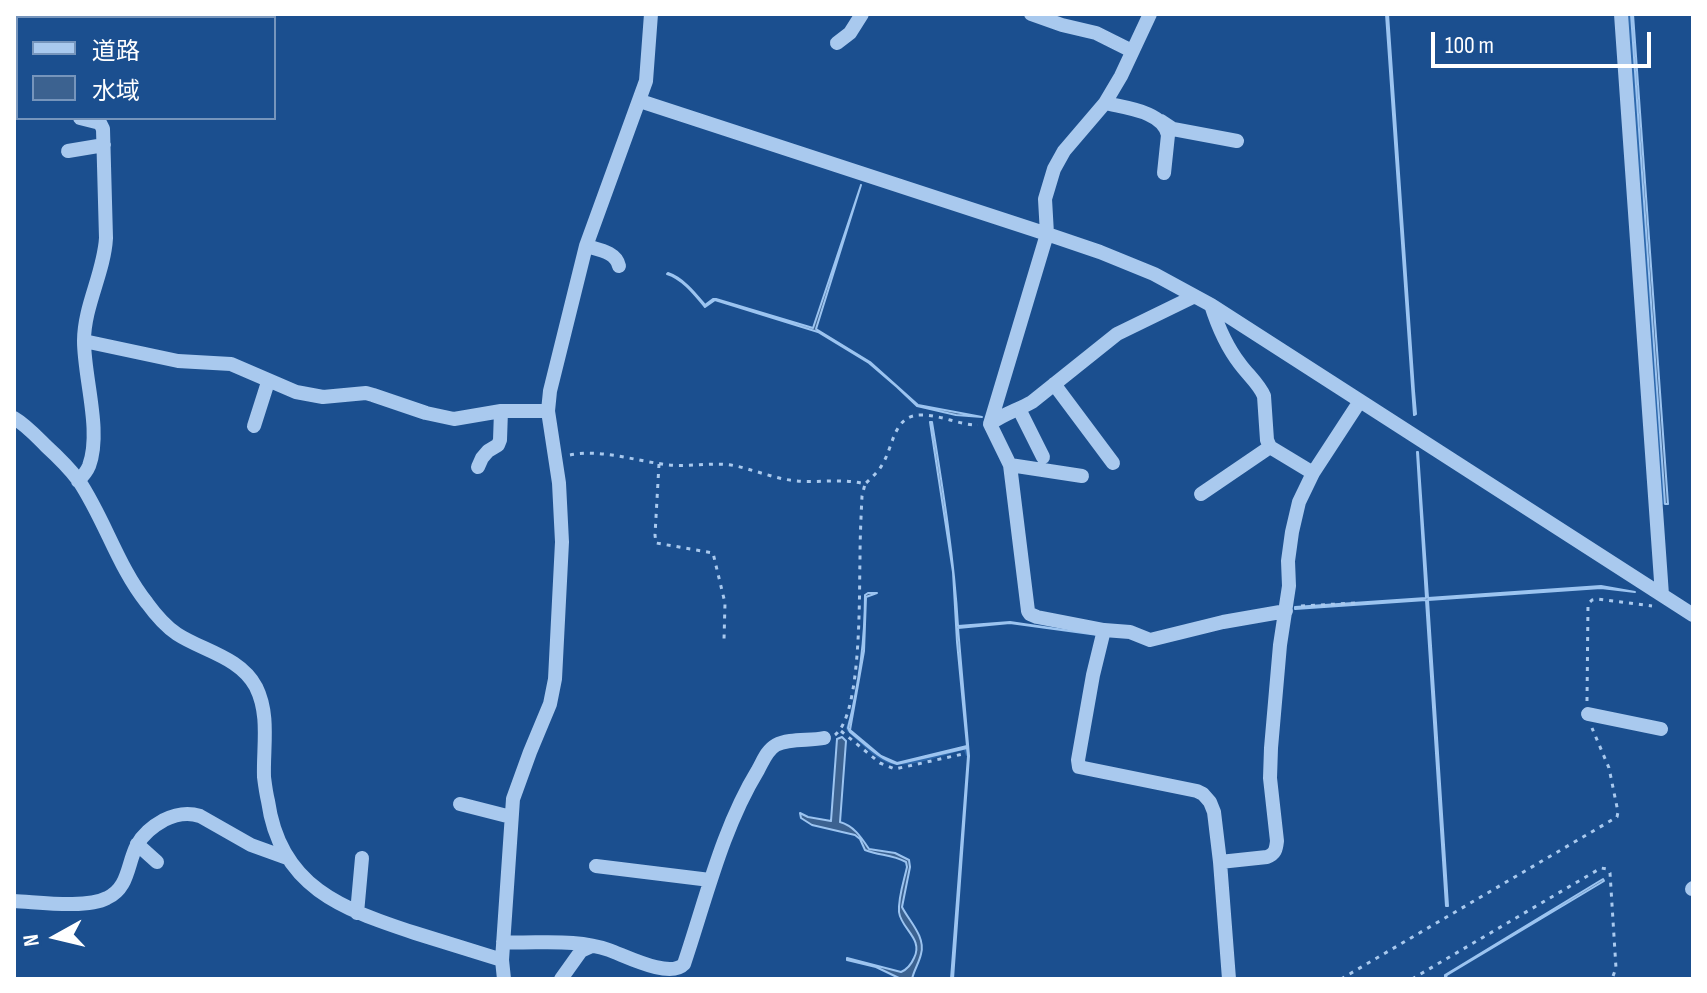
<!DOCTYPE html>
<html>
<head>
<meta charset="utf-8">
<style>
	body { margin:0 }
	#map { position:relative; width:1707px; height:993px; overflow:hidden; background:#1b4f8f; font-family:"Sofia Sans Condensed","Noto Sans JP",sans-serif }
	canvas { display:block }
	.frame { position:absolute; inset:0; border:16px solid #fff; pointer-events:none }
	.legend { position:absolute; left:16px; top:16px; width:260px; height:104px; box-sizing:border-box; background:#1b4f8f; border:2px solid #7695bc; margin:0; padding:10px 14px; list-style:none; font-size:24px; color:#fff }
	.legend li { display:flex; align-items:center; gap:16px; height:40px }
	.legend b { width:40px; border:2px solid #7695bc }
	.north { position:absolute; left:16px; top:897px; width:80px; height:80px; -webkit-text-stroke:6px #1b4f8f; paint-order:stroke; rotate:262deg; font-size:22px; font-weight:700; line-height:32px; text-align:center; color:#fff }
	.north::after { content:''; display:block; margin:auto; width:28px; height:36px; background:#fff; clip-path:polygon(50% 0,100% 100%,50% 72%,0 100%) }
	.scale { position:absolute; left:1431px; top:32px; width:220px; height:36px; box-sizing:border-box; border:4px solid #fff; border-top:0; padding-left:10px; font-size:24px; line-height:28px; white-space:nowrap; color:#fff; -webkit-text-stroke:6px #1b4f8f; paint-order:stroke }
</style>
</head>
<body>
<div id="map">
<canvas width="1707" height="993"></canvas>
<div class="frame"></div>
<ul class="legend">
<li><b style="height:10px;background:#a9c9ee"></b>道路</li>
<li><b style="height:22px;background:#3c6290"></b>水域</li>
</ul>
<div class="north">N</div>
<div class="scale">100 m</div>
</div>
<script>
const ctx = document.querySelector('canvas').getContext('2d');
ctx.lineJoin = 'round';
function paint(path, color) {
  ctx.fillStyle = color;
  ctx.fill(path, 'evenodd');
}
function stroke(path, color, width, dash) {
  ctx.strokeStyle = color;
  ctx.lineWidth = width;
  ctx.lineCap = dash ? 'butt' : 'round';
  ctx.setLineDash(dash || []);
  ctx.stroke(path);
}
paint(new Path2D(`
	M1625 14H1631L1665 504 1660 505Z
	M864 595C871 634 858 689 848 728L850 732 887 761 897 764 967 748 968 756H966L964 750C945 754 905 770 888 763 873 757 859 741 847 731L846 728C862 686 863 640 864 595Z`), '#2e69ad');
const water = new Path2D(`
	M1386 14H1388L1414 391 1416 414 1414 415Z
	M1631 14H1633L1668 504H1665Z
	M861 185 816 329 870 362 918 405 982 417 956 415 917 406 897 387 869 363 818 332 715 300 705 307C695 295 683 279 667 274L668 273C683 278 695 293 705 305L713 299H716L813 328Z
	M930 422H932C943 490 954 557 958 626L1010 622 1098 635 1010 623 958 628 969 756 953 979H951L968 756 967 748 897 764C879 759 865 744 850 732L848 728C859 684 865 641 865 595L868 593H877L866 597 864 651 850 730 881 756 897 763 967 746 957 642 953 572Z
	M1417 452H1418L1428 598 1601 586 1635 592 1601 588 1428 600 1448 906H1446L1426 600 1295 609V607L1426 598Z
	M842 737 846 741 840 822C854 826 861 837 869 849L895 853 909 860 910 867 902 907C909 921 926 937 921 954 919 963 914 970 912 979H901L876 967 847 960V958L901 972C908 969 911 965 914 958 924 939 901 929 899 912 898 897 904 881 907 867L906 862C891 854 880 856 865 850L860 839 855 835 812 825 801 818 800 813 808 817 831 821 837 739Z
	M1603 879 1604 881 1447 975 1445 979V975Z`);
paint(water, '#3c6290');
stroke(water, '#9cc4f0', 2);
stroke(new Path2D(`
	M570 455C600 449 633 460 662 464 685 468 708 462 731 465 753 469 774 479 797 481 819 483 844 478 865 484 871 478 878 472 882 465 894 446 893 414 922 415 941 415 959 425 978 425
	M659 464 655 535 656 543 713 553 725 603 724 640
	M1301 606 1356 603
	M1587 701 1588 604 1592 600 1597 599 1652 606
	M841 731 880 763 895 769 963 754
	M835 735C862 714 859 593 860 559 860 538 861 517 862 496L865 484
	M1341 979 1617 817 1618 812 1609 768 1592 728
	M1412 979 1601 868 1607 869 1610 873 1616 968 1612 979`), '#a9c9ee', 3, [4, 6]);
stroke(new Path2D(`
	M1031 14 1062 25 1096 33 1132 51
	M1150 14 1121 76 1105 103 1064 151 1054 169 1045 199 1047 234 990 424 1010 465 1028 611 1030 614 1037 617 1104 630 1130 632 1150 640 1223 622 1286 611
	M1621 14 1662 595
	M837 43 850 33 862 14
	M14 99 18 101
	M640 101 1047 234 1100 252 1154 274 1211 305 1693 615
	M1105 103C1125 108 1163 111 1168 135L1164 173
	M1161 121 1173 129 1237 141
	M68 151 104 145
	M586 246C599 250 616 252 619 266
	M1211 305C1218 327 1226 346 1240 364 1248 375 1259 384 1264 396L1267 440 1270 447 1313 473
	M84 341 178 361 231 364 296 392 323 397 366 393 373 395 426 413 454 419 501 411H548
	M1054 384 1113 463
	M1019 409 1043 457
	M14 418C26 425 36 436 46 446 57 456 70 469 79 481 105 520 118 567 147 603 155 614 165 626 177 634 203 651 240 657 256 687 270 715 263 747 264 777 265 785 266 793 268 801 280 887 342 909 415 933 444 942 473 951 502 960
	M990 424C1003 414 1018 410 1032 402L1117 334 1195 296
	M254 426 268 382
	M1010 465 1082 476
	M478 467 482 458 488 451 498 445 500 440 501 411
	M78 481C83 476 87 471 89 466 102 431 84 378 84 341 84 306 104 273 106 238L103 129 100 123 80 118
	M1201 494 1270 447
	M1104 630 1093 675 1078 760 1079 767 1197 791 1203 794 1210 802 1214 812 1220 862 1229 979
	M1588 714 1661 729
	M460 804 511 817
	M137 844 157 862
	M1220 862 1267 857C1275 854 1276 850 1277 841L1270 778 1271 748 1280 645 1289 586 1288 561 1292 532 1299 502 1313 473 1360 401
	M596 866 710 880
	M1692 889 1693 888
	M14 901C38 902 86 909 107 898 129 888 127 864 137 845 143 834 153 826 164 820 176 814 188 812 200 816L251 845 287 858
	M357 913 362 858
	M503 942C538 944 575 938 609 950 626 956 670 979 684 964 706 899 722 829 758 770 763 761 767 750 776 745 789 738 810 741 824 738
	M504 979 502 960 513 799 530 752 550 704 555 679 562 542 559 483 548 411 550 391 586 246 646 81 651 14
	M561 979 581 951 592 946`), '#a9c9ee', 14);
</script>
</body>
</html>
